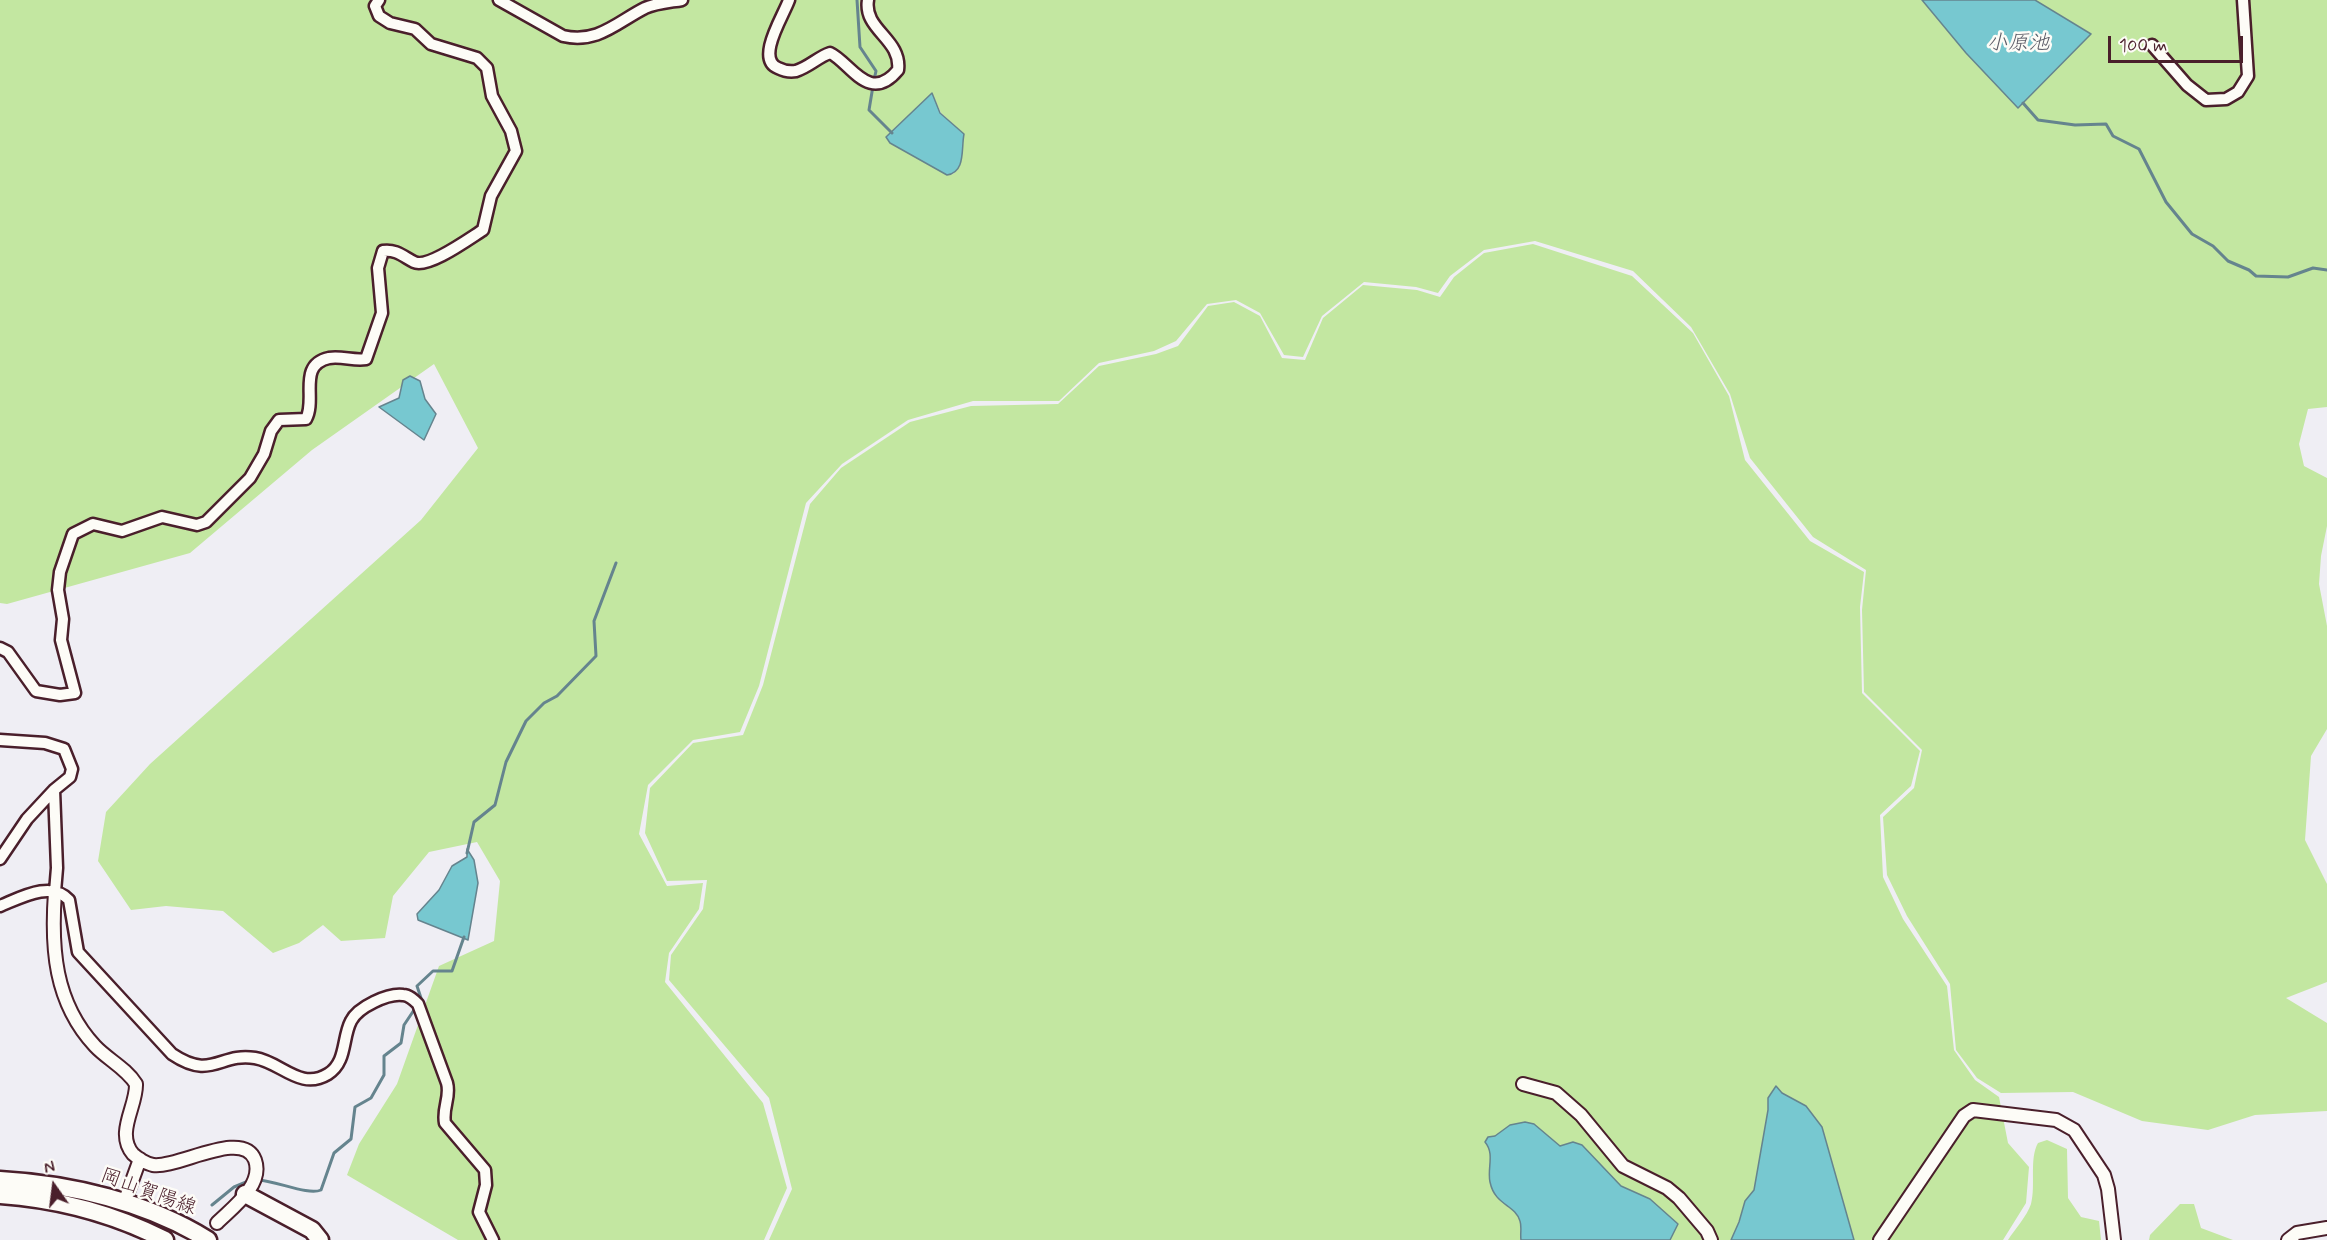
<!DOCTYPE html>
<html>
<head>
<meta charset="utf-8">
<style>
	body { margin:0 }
	#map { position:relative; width:2327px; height:1240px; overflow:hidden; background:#efeef4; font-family:Mynerve,sans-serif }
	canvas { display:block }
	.north { position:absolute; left:24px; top:1156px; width:60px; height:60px; -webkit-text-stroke:4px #fdfcf7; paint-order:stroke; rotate:346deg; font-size:16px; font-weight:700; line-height:24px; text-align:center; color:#4a1f2b }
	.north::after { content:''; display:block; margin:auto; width:21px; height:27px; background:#4a1f2b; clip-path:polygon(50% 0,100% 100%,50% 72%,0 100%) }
	.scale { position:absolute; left:2108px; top:36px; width:135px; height:27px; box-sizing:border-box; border:3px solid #4a1f2b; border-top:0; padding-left:8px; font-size:18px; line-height:21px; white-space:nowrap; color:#4a1f2b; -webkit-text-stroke:4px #fdfcf7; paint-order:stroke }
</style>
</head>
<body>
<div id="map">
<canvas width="2327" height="1240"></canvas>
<div class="north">N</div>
<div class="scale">100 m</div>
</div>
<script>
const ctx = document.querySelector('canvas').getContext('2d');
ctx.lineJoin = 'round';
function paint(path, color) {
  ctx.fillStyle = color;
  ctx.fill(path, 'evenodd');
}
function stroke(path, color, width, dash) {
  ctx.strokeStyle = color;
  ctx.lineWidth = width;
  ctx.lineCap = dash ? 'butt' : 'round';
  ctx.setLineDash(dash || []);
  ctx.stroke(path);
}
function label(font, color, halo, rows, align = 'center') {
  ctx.font = font + ' Mynerve,"Klee One",sans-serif';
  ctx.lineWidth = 5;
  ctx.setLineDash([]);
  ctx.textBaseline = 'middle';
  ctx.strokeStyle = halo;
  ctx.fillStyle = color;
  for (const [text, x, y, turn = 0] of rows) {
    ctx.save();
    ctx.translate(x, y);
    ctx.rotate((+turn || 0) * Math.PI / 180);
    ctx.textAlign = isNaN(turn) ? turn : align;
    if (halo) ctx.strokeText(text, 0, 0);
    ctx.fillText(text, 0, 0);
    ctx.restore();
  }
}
paint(new Path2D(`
	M0 0H1922L1966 53 2018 108 2090 33 2035 0H2327V407L2308 409 2299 444 2304 466 2327 478V526L2321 556 2319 584 2327 626V729L2311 756 2305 840 2327 884V982L2286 998 2327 1023V1111L2255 1115 2208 1130 2142 1121 2073 1092 2001 1093 1977 1078 1956 1050 1950 984 1907 916 1887 875 1883 817 1914 788 1922 750 1864 692 1862 610 1866 570 1813 537 1750 458 1730 394 1691 327 1633 271 1535 241 1484 250 1450 276 1438 293 1416 287 1364 282 1322 316 1303 357 1284 355 1260 313 1236 300 1207 304 1176 341 1154 351 1099 363 1059 401H973L908 420 842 464 806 503 759 686 740 732 693 740 648 785 639 834 667 886 703 883 699 909 669 953 665 982 763 1103 787 1188 764 1240H458L347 1175 359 1144 397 1084 439 966 494 941 500 881 477 842 429 852 393 896 385 938 341 941 323 925 299 943 273 953 223 911 166 906 131 910 98 861 106 812 150 764 421 520 478 448 434 364 312 450 190 553 7 604 0 603ZM932 93 941 113 964 134 960 166 953 174 947 175 890 143 886 137Z
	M1533 244 1632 276 1693 333 1729 396 1745 460 1810 541 1864 572 1860 607 1862 693 1920 751 1911 786 1880 815 1883 877 1903 919 1947 986 1954 1050 1975 1080 1999 1097 2008 1143 2029 1167 2026 1203 2003 1240H769L792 1189 769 1098 669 980 671 955 703 909 707 880 667 881 645 833 650 788 693 743 743 735 763 685 810 504 841 468 910 422 971 406 1058 404 1099 366 1156 354 1178 346 1208 306 1234 302 1260 316 1282 358 1305 360 1323 318 1363 285 1417 290 1440 297 1454 277 1484 253Z
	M2047 1140 2067 1149 2068 1198 2081 1217 2099 1221 2101 1240H2008C2015 1229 2027 1216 2031 1204 2036 1185 2029 1159 2038 1143Z
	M2180 1204H2194L2201 1228 2233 1240H2149L2150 1235Z`), '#c3e7a1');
const water = new Path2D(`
	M1922 0H2035L2091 34 2018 108 1966 53Z
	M932 93 940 113 964 134C961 149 966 172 947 175L890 143 886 137Z
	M410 376 420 381 425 399 436 414 424 440 379 407 399 398 403 380Z
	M467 849 474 860 478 883 468 940 418 920 417 914 439 890 452 866 467 857Z
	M1776 1086 1782 1093 1806 1106 1822 1127 1854 1240H1731L1739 1222 1745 1201 1754 1190 1768 1110V1098Z
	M1525 1122 1534 1124 1560 1146 1573 1142 1582 1145 1621 1186 1650 1199 1678 1224 1670 1240H1521C1520 1234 1522 1227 1520 1221 1515 1204 1495 1206 1490 1182 1487 1168 1495 1154 1485 1142L1488 1137 1495 1136 1510 1125Z`);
paint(water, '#77c8d0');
stroke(water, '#65848e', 1.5);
stroke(new Path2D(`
	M857 0 860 47 876 71 874 80
	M873 86 869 110 892 133
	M2023 103 2038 120 2075 125 2106 124 2113 136 2139 149 2166 202 2192 234 2213 246 2228 261 2249 270 2256 276 2288 277 2313 268 2327 270
	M467 853 474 822 495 805 506 762 526 721 544 703 557 696 596 656 594 621 616 563
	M423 1004 417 986 433 971H452L464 937
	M257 1180C275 1180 308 1196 321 1190L334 1153 351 1139 355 1107 371 1098 384 1075V1056L401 1043 404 1025 414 1010
	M212 1205 234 1187 251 1180`), '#65848e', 3);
const minor = new Path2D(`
	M499 0 563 36C598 44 617 22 645 8 656 3 671 2 682 0
	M789 0C784 15 755 59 778 68 784 71 790 72 796 71 809 67 818 57 830 53 850 62 869 105 898 70 902 39 863 30 868 0
	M2152 45 2187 85 2206 100 2226 99 2238 92 2248 76 2243 0
	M0 648 8 652 36 691 60 695 75 693 61 640 63 619 58 590 60 572 73 534 93 524 122 531 162 517 197 525 206 522 250 478 264 454 271 431 279 420 306 419C317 399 297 365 329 358 342 356 354 361 366 359L382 313 378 268 383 251C396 249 404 257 414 262 428 269 470 238 483 230L491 196 516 151 511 131 492 96 487 68 477 58 431 44 415 29 390 23 379 16 375 6 379 0
	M0 740 45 743 64 749 72 769 70 777 54 790 27 819 0 859
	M54 790 57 868 55 892
	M0 906C20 898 51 880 69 900L78 952 172 1054C212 1081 220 1052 255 1058 281 1062 300 1091 328 1074 347 1062 342 1038 351 1021 358 1007 388 993 403 995 409 995 414 1000 418 1004L447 1083C451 1097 442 1108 445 1123L485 1170 486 1185 479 1212 493 1240`);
const tertiary = new Path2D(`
	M55 892C51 947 54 1002 95 1046 107 1059 126 1068 136 1084 137 1106 115 1133 133 1154 137 1158 147 1164 153 1165 177 1169 243 1128 255 1160 264 1185 232 1208 217 1223
	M1523 1084 1556 1093 1581 1115 1623 1166 1667 1188 1679 1198 1707 1231 1711 1240
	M124 1203 140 1159
	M1880 1240 1964 1116 1973 1110 2056 1120 2074 1130 2104 1175 2108 1189 2114 1240
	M2288 1240 2297 1233 2327 1228`);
const primary = new Path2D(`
	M0 1180C71 1184 147 1202 208 1240
	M245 1194 312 1230 320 1240
	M0 1195C57 1199 114 1214 165 1240`);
stroke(minor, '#4a1f2b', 15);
stroke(tertiary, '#4a1f2b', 16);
stroke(primary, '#4a1f2b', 21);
stroke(minor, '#fdfcf7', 10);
stroke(tertiary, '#fdfcf7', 12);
stroke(primary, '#fdfcf7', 16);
label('20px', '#4a1f2b', '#fdfcf7', [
	["岡山賀陽線",148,1193,20]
]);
label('italic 21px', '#5a5a65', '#fdfcf7', [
	["小原池",2018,45]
]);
</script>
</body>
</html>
